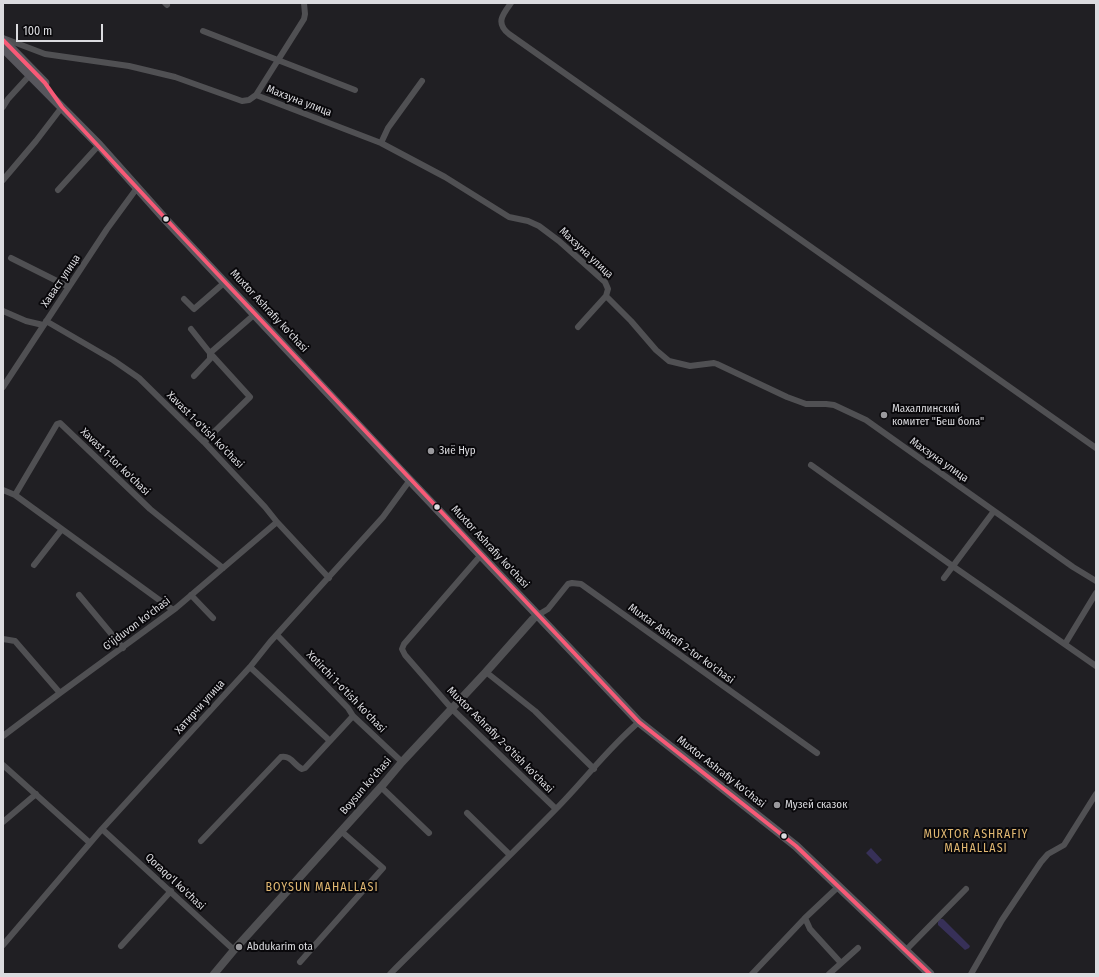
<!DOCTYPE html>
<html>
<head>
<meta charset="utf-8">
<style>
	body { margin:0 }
	#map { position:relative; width:1099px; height:977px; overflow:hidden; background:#201f23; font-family:"Fira Sans Condensed",sans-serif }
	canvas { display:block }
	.frame { position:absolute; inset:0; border:4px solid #dbdbdf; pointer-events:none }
	.scale { position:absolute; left:16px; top:24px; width:87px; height:18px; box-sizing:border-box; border:2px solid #dbdbdf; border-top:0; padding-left:5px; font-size:12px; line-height:14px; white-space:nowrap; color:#dbdbdf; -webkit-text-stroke:3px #09080b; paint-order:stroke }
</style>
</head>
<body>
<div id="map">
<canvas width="1099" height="977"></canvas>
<div class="frame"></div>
<div class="scale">100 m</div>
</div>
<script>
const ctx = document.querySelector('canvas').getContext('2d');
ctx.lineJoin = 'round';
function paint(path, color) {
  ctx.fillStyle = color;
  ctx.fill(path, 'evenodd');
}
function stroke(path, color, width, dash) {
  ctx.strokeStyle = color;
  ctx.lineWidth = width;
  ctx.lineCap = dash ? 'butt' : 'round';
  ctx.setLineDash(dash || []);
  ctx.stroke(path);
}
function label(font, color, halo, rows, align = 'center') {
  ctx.font = font + ' "Fira Sans Condensed",sans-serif';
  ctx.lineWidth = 4;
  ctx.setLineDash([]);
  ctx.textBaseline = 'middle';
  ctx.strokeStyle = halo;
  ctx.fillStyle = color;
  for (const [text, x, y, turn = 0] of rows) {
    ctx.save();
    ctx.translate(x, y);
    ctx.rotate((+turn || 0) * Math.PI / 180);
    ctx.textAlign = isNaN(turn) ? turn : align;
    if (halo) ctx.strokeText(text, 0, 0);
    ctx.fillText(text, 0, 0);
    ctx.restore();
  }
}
paint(new Path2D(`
	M871 848 882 860 877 864 866 853Z
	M940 919H943L970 946 969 948 965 950 938 925V922Z`), '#373058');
stroke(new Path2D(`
	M165 3 167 5
	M511 3C503 14 495 23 509 34L1096 448
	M203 31 355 90
	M3 38 45 54 129 66 175 77 242 101 249 100 256 95 381 143 445 177 509 217 528 221 539 226 559 241 605 282 608 289 606 296 631 321 656 350 669 361 690 366 714 363 717 364 787 397 806 404H826L834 405 866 420 1073 567 1096 581
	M256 95 304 19 305 14 304 3
	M3 107 8 99 29 76
	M381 143 388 128 422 81
	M3 180 36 141 62 107
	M58 190 99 145
	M11 258 69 287
	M184 299 194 309 225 282
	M3 311 26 321 43 325
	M46 321 113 360 139 378 204 442 265 507 277 522 329 578
	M578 327 606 296
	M191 329 210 353 250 397 204 442
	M194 376 210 359V353L255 314
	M3 387 107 229 137 188
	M811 465 954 567 1096 666
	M3 490 15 495 173 610
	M15 495 57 424 60 423 150 509 223 568
	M481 555 404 644 402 649 405 655 452 709 556 809
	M34 565 62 529
	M944 578 994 511
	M79 595 123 648
	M191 595 213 618
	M538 615 548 609 568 584 572 583 581 584 817 753
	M277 635 348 708 353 716 402 762
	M3 639 15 641 60 693
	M1065 644 1096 593
	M250 667 330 741
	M486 672 535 711 594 769
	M3 736 60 693 176 608 277 522
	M3 765 90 843
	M381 787 429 833
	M467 813 510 855
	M3 822 36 794
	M102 829 234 950
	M201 841 281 757C291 755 294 765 302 769L305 768 353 716
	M805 918 810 929 841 963
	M3 945 102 829 250 667 270 642 383 517 410 480
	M121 946 171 891
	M905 951 966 889
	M300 962 383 868 341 831
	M390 974C445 919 501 865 555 810 584 781 608 748 639 722
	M752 974 805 918 839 886
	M829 974 858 948
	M971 974 1002 920 1041 862 1048 854 1064 845 1096 794`), '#505053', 6);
stroke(new Path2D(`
	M214 974 234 950 381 787 402 762 486 672 533 619 538 615`), '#505053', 8);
stroke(new Path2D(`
	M3 40 45 83
	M3 48 99 145 165 219 401 471 639 722 796 846 930 974`), '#57565c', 9);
stroke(new Path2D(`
	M3 40 45 83 62 107 178 232 639 722 796 846 930 974`), '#f75a77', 4);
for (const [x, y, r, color] of [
	[166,219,3.5,"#dbdbdf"],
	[884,415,4,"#9a999d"],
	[431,451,4,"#9a999d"],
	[437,507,3.5,"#dbdbdf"],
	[777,805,4,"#9a999d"],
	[784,836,3.5,"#dbdbdf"],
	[239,947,4,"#9a999d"]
]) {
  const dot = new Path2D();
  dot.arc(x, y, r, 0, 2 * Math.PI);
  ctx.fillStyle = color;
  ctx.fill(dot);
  stroke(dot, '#09080b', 1.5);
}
label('11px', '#dbdbdf', '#09080b', [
	["Махзуна улица",299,101,21],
	["Махзуна улица",586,253,43],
	["Хаваст улица",61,281,-56],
	["Muxtor Ashrafiy ko'chasi",269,311,47],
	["Xavast 1-o'tish ko'chasi",205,430,45],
	["Махзуна улица",939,460,35],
	["Xavast 1-tor ko'chasi",115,462,44],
	["Muxtor Ashrafiy ko'chasi",490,547,47],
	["G'ijduvon ko'chasi",137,624,-37],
	["Muxtar Ashrafi 2-tor ko'chasi",681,644,36],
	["Xotirchi 1-o'tish ko'chasi",346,692,46],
	["Хатирчи улица",200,707,-48],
	["Muxtor Ashrafiy 2-o'tish ko'chasi",500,740,45],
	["Muxtor Ashrafiy ko'chasi",721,772,38],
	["Boysun ko'chasi",366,786,-49],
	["Qoraqo'l ko'chasi",175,882,43]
]);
label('11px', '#dbdbdf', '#09080b', [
	["Махаллинский",892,409],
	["комитет \"Беш бола\"",892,422],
	["Зиё Нур",439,451],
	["Музей сказок",785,805],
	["Abdukarim ota",247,947]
], 'left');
ctx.letterSpacing = '1px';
label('12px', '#e1b872', '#09080b', [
	["MUXTOR ASHRAFIY",976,835],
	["MAHALLASI",976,849],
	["BOYSUN MAHALLASI",322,888]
]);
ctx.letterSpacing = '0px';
</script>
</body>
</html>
